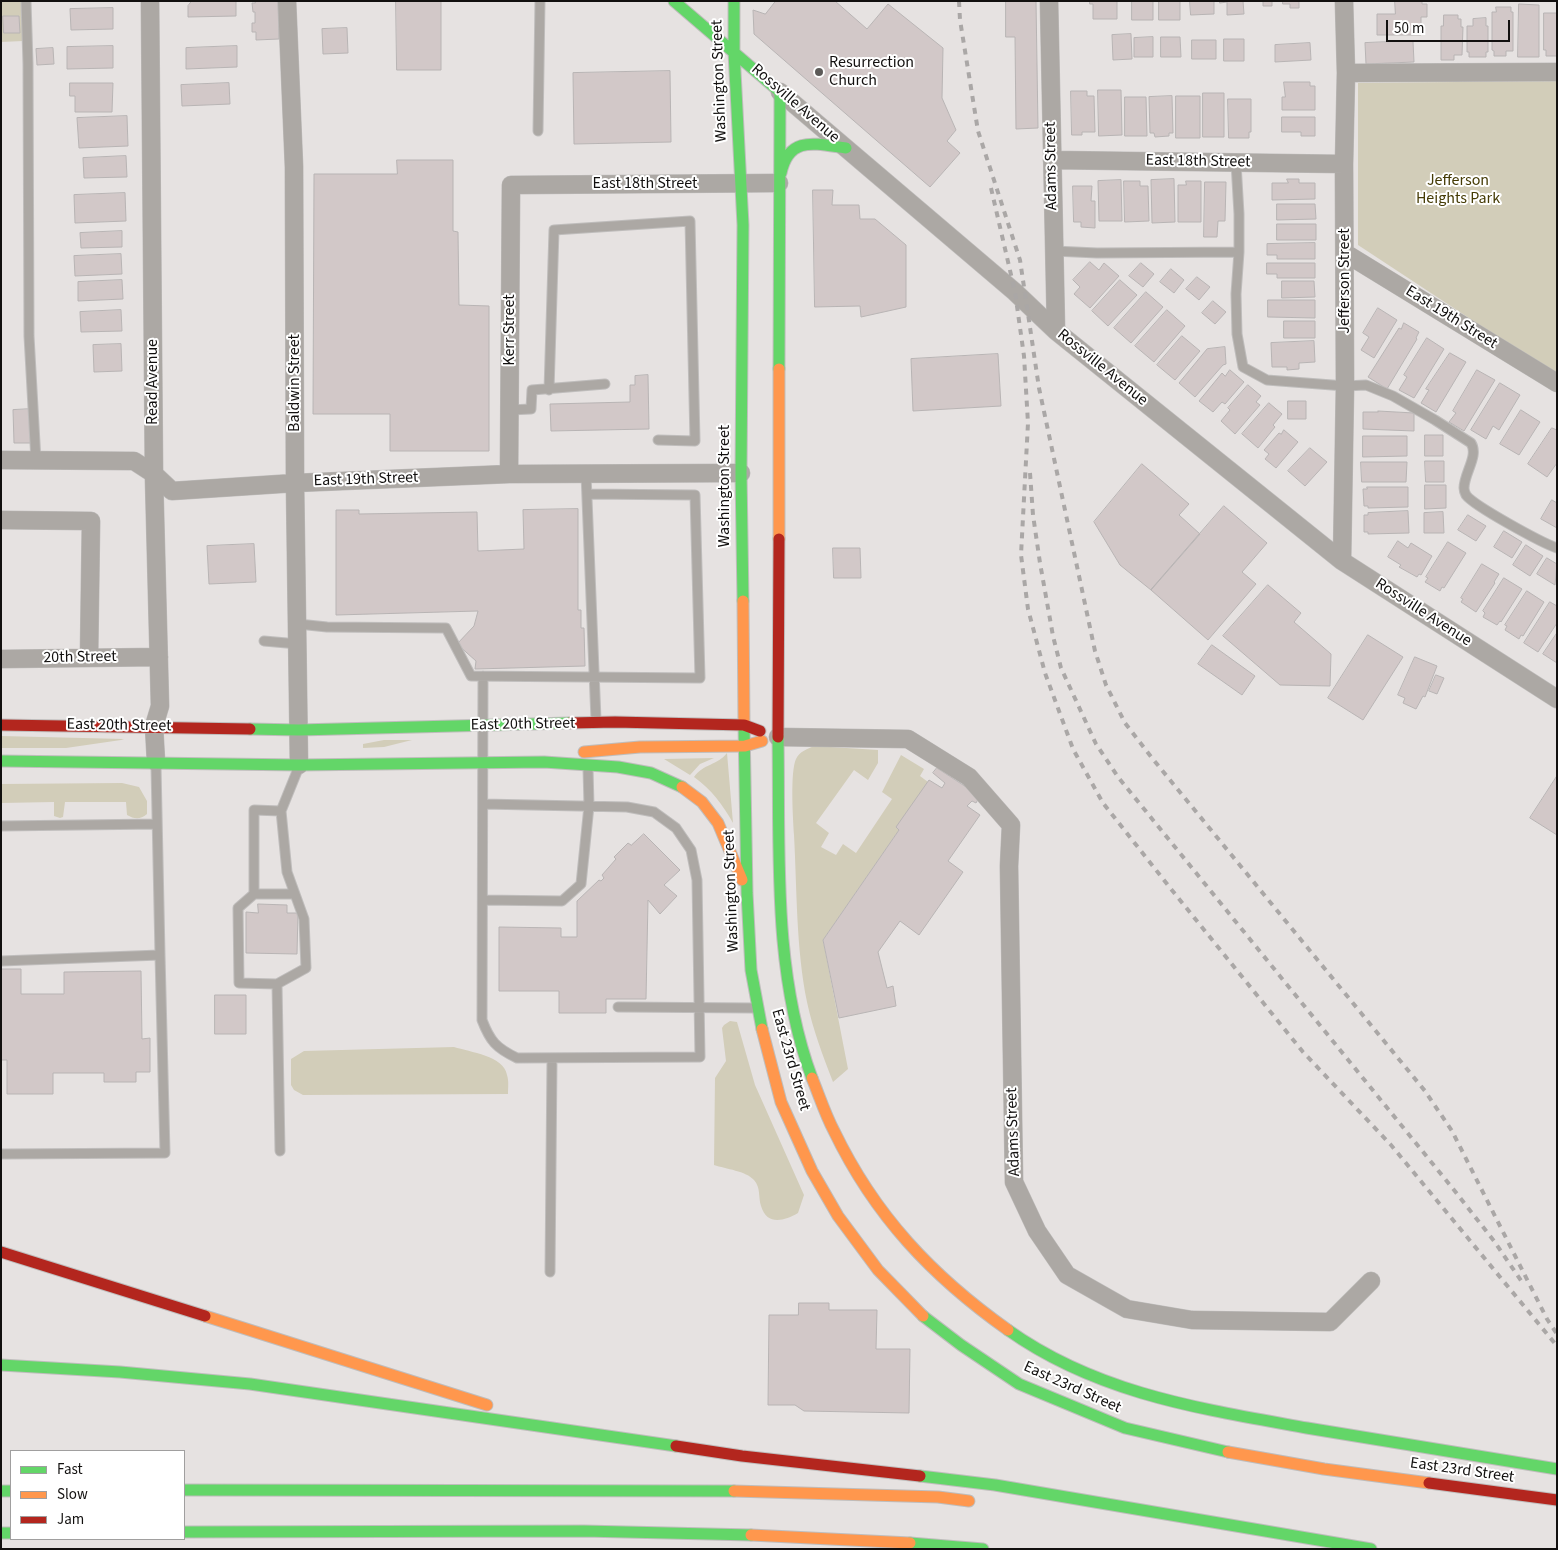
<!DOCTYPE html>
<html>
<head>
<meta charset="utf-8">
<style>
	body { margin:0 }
	#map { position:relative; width:1558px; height:1550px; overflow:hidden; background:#e6e2e1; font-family:"Source Sans 3",sans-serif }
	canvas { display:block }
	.frame { position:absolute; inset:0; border:2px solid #12100f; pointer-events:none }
	.legend { position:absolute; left:10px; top:1450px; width:175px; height:90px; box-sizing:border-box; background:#fff; border:1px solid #a09f9f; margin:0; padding:6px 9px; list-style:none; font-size:15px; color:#12100f }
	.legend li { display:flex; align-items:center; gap:10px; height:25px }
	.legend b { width:25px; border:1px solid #a09f9f }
	.scale { position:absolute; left:1386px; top:20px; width:124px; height:22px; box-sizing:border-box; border:2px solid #12100f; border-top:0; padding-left:6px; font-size:15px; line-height:18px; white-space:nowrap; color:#12100f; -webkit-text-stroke:4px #fff; paint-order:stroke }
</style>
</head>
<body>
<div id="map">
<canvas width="1558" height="1550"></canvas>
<div class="frame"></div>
<ul class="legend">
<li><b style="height:6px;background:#63d668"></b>Fast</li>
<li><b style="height:6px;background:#ff974d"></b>Slow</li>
<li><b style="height:6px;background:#b3261e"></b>Jam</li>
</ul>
<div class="scale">50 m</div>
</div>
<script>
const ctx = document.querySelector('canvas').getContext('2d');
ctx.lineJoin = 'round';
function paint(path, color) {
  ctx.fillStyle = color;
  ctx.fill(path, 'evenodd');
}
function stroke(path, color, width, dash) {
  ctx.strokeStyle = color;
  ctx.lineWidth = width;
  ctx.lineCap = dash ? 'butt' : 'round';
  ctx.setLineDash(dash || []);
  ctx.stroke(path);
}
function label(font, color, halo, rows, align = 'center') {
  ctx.font = font + ' "Source Sans 3",sans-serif';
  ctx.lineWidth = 4;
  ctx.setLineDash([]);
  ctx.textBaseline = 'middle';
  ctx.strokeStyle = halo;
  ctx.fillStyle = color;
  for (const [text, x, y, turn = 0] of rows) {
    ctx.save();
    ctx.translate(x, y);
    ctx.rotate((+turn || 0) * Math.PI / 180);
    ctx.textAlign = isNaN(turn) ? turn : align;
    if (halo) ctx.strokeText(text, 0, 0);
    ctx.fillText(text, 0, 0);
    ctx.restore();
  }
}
paint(new Path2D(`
	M1 1H21L23 41 1 42Z
	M1557 81V376L1358 245V83Z
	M1 736 124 739 121 740 66 748H1Z
	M384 740H412L384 747 363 748V744Z
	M815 746 878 750V763L868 780 854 770 816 823 829 833 821 847 836 855 843 844 856 853 892 799 882 792 901 755 924 769 920 776 928 782 899 830 823 940 848 1069 833 1082C823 1056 813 1030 807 1002 796 948 797 890 794 835 793 818 790 772 796 759 799 752 808 748 815 746Z
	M727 753 733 823C723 805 711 789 694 777 703 764 718 765 727 753Z
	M714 758 700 764 690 775 664 759Z
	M122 783 139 787 147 801V814C140 820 134 819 127 815L126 802H65L63 817 60 818 54 816V802L1 803V784Z
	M730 1021 737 1022 755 1085 804 1195 798 1213C784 1221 767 1226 761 1206 758 1197 761 1188 754 1180 746 1171 726 1169 714 1165L715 1078 726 1061 722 1028 724 1025Z
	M454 1047C470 1052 504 1056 507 1075 509 1081 508 1088 508 1094L303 1095 294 1090 291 1085V1059L304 1051Z`), '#d2cdb9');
const building = new Path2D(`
	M192 1H236V16L188 17V6Z
	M255 1H278L279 39 256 40V32H252V23H255V12H253L252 3H255Z
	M396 1H441V70H397Z
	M776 1H835L867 29 888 4 943 48 942 98 956 130 947 141 960 153 930 187 754 34 753 10 765 14Z
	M1006 1H1036L1038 128 1016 129 1015 37H1006Z
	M1090 1H1117V19H1093V4H1090Z
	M1132 1H1153V20H1132Z
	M1159 1H1180V20H1159Z
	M1190 1H1214V14L1191 15Z
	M1220 1H1243L1244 14 1227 15V2L1220 3Z
	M1256 1H1272V6H1263V2Z
	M1283 1H1299V8H1290V4H1283Z
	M1395 1H1422V4H1427V17H1421V35H1377V14H1395Z
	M1519 4 1539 5V57H1518Z
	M1496 7H1511V12H1513V51H1506V56H1494V51L1492 50V12H1496Z
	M113 8V29L71 30 70 9Z
	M1544 13H1557V56H1546V50H1544Z
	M1444 15H1458V19H1461V27H1463L1462 55H1454V60H1441V26H1443Z
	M3 16H19L20 33H4Z
	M1486 18V26H1488V52H1486V57H1469V52H1467V26H1473V19Z
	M347 28 348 53 323 54 322 29Z
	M1131 34 1132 59 1113 60 1112 35Z
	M1153 37V57H1134V38Z
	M1161 37H1180L1181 57H1161Z
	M1224 39H1244V61H1224Z
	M1192 40H1216V59H1192Z
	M1413 41 1414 62 1366 64 1365 43Z
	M1310 43 1311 60 1275 62V45Z
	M113 46V68L67 69V47Z
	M237 46V67L186 69V48Z
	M53 48 54 64 37 65 36 49Z
	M670 71 671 142 574 144 573 73Z
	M1284 82H1310V86H1315V110H1282V97H1285Z
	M70 83H113L112 112H75V96H70Z
	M229 83 230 104 182 106 181 85Z
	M1098 90H1121L1122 135 1099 136Z
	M1071 91H1087V96H1094L1095 132H1082V135H1072Z
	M1203 93H1224V137H1203Z
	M1172 96 1173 133H1169V136L1155 137 1154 133H1150L1149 97Z
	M1176 96H1200V138H1176Z
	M1125 97H1146L1147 136H1125Z
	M1228 99H1251V132H1249V138H1229Z
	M127 116 128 146 79 148 77 118Z
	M1282 117H1315V136H1301V132H1282Z
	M126 156 127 177 84 178 83 158Z
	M397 160H453V231L458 232 459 305 489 306V451H390V414H313L314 174H397Z
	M1174 179 1175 222 1152 223 1151 180Z
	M1287 179H1299V183H1315V199L1272 200V183H1288Z
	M1121 180 1122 221H1099L1098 181Z
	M1124 181H1140V186H1148L1149 221 1125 222Z
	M1186 181H1201V222H1178V185H1186Z
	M1205 182H1226L1225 221H1218L1217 237H1204Z
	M1073 186H1092L1091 201H1095V228L1081 227V222H1074Z
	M813 190H833L832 205H859L860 219H875L906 245V307L861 317 860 306 815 307Z
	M125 193 126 221 75 223 74 195Z
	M1277 204H1315L1316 219 1277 220Z
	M1277 224H1316V240H1277Z
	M122 231V247L81 248 80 233Z
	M1315 243V259H1277V255H1267V244Z
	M121 254 122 274 75 276 74 256Z
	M1090 262 1099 270 1104 263 1119 276 1090 308 1074 294 1080 287 1073 280Z
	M1141 263 1154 274 1143 287 1129 276Z
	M1267 263H1315V278H1277V274H1267Z
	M1171 269 1184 280 1174 293 1160 282Z
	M1197 277 1210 287 1199 300 1186 289Z
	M122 280 123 299 78 301V282Z
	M1120 280 1137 295 1108 326 1092 311Z
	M1282 281H1314L1315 297 1282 298Z
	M1146 292 1163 307 1131 343 1114 328Z
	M1268 300H1315V318L1268 317Z
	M1213 301 1226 312 1215 324 1202 313Z
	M1378 308 1397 320 1374 358 1361 350 1369 337 1363 333Z
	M121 310 122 331 81 332 80 312Z
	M1167 310 1185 326 1154 362 1135 346Z
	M1284 321H1315V338H1284Z
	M1404 323 1419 332 1416 338 1417 339 1387 389 1368 377 1399 328 1401 329Z
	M1182 336 1200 351 1175 380 1157 365Z
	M1427 338 1444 349 1414 398 1399 390 1407 377 1404 375Z
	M1314 341 1315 362 1299 363V369L1287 370V367H1272L1271 343Z
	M121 344 122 371 94 372 93 345Z
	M1225 347 1226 364 1223 365 1195 397 1179 383 1207 349Z
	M1450 353 1466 362 1436 412 1421 403 1429 390 1426 389Z
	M998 354 1001 406 913 411 911 359Z
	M1230 370 1244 382 1225 404 1222 402 1213 412 1199 401 1222 373 1225 376Z
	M1477 370 1495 380 1464 431 1449 422 1456 413 1453 411Z
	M648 375 649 429 551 431 550 404 630 402V385H635V376Z
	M1500 383 1520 395 1499 430 1493 426 1486 439 1471 430Z
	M1248 385 1261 396 1256 402 1260 405 1235 434 1221 421 1230 410 1228 408Z
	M1288 401H1306V419H1288Z
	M1269 403 1282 414 1273 425 1275 427 1258 448 1242 434Z
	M32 409 33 443H14L13 410Z
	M1521 410 1540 422 1519 455 1500 444Z
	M1378 411 1414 413V431L1363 429V412H1378Z
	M1552 428 1557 430V463L1547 477 1528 464Z
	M1284 430 1298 442 1276 468 1265 459 1269 454 1264 450 1279 433 1281 434Z
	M1425 435H1443V456H1425Z
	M1363 436H1407V456L1363 457Z
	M1310 448 1327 462 1305 486 1288 471Z
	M1425 461H1444V482H1426Z
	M1361 462H1407L1406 482H1362Z
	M1142 464 1189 504 1179 515 1200 534 1151 590 1120 565 1094 522Z
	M1425 485H1446V508L1425 509Z
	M1367 487H1408V507L1368 508V506H1364L1363 489H1367Z
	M1552 500 1557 503V528L1541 519Z
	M1224 506 1267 543 1242 572 1256 584 1208 640 1151 590Z
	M578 509V610H581V628H584L585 666 475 669 476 661 457 644 474 626 478 611 336 615V510H359V514L477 512 478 551 524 549 523 510Z
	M1408 511 1409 533 1368 534V532H1364V515H1368V513Z
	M1443 512 1444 533H1424V513Z
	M1468 515 1486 526 1476 541 1458 530Z
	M1504 531 1522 542 1512 558 1494 547Z
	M1398 541 1408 548 1411 543 1432 556 1421 575 1419 574 1417 577 1399 567 1401 565 1388 557Z
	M1448 542 1466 553 1444 588 1442 587 1440 591 1425 582 1428 578 1426 577Z
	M254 544 256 582 209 584 207 546Z
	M1526 545 1543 556 1530 576 1513 565Z
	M833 548H860L861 578H834Z
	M1547 558 1557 564 1555 585 1537 574Z
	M1482 564 1499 574 1494 582 1495 583 1476 612 1461 602 1463 599 1461 598Z
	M1504 578 1522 589 1501 622 1500 621 1497 625 1483 617 1485 613 1483 611Z
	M1268 585 1301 613 1294 622 1331 654 1330 686 1280 685 1223 636Z
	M1527 591 1544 602 1523 636 1521 635 1519 639 1505 630 1507 626 1505 625Z
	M1550 602 1557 606V623L1538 652 1524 643Z
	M1557 633V663L1543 654Z
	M1368 635 1403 657 1363 720 1328 698Z
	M1212 645 1255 676 1242 695 1198 664Z
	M1415 657 1437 666 1425 697 1423 696 1416 709 1403 703 1405 698 1398 695Z
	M1436 675 1444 678 1437 694 1429 691Z
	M937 768 980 796 976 803 972 801 967 806 980 815 948 861 963 872 919 935 900 921 878 952 887 988 893 986 896 1006 839 1018 823 940 899 830 896 827 929 780 942 788 945 783 933 773Z
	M1557 776V835L1530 818Z
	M644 834 680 870 664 885 677 896 660 914 648 900 646 999H606V1013H559V991H499V927L561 928V937H577V901L599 880 601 881 604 878 602 875 616 859 614 857 628 843 631 845Z
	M258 904 287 905V913H298L297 954 246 953V912L258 913Z
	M1 969H21V994H64V972L141 971 142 1039 150 1038V1072H136V1082H104V1073H53V1094H7V1060H1Z
	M215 995H246V1034H215Z
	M799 1303H829V1310H877L876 1349H910L909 1413 804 1411 795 1405H768L769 1315H798Z`);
paint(building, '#d2c8c8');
stroke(building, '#b8b4b4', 1);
const lane = new Path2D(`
	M26 1 28 64 29 336 36 461
	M538 131 540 1
	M1236 163 1239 214V252
	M1054 251 1097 253 1239 252 1236 294 1237 334 1243 367 1267 380 1345 386 1366 385 1393 396 1435 420 1471 443C1479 456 1464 473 1464 488 1464 489 1465 493 1466 495 1474 506 1542 543 1557 548
	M549 390 554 230 690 221 695 441 658 440
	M510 410 531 409 532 390 605 384
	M586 474 596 720
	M298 624 327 627 446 628 471 676 700 678 695 495 587 494
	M264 641 298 644
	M483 676 482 1020C490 1041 496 1048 517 1058L700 1057 697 880 691 850 676 828 654 812 627 807 483 804
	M1 826 157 824
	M254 894H295
	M483 900 562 901 581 884 589 806 588 768
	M1 961 160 955 156 766
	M277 984 306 968 304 919 287 872 281 811
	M618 1007 755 1008
	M280 1151 277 984 239 983 238 908 254 894V810L281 811 298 769
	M1 1154 165 1153 160 955
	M550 1272 552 1058`);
const street = new Path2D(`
	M150 1 154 477 160 706 154 726 156 762
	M287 1 294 167 295 483 299 765
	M1049 1 1056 331
	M1346 73 1557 72
	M780 92 1015 292 1056 331 1342 561 1557 699
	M1052 160 1344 164
	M1345 253 1557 383
	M1 460 134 461 154 474 172 491 295 483 509 474 741 473
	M509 474 511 185 779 183
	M1 520 91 521 89 658
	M1342 561 1345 386 1344 164 1346 73 1344 1
	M1 659 159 657
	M778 737 908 739 969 777 1011 825 1009 866 1014 1182 1037 1231 1067 1275 1127 1309 1192 1320 1330 1322 1371 1281`);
const fast = new Path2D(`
	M674 1 780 92 779 369
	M734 1V52L743 225 741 473 743 601
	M781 173C789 135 816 144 846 148
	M744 725 747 893 751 970 762 1029
	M250 729 299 730 570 723
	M778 737C780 850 772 970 812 1078
	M1 761 299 765 544 762 618 767 651 773 682 787
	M923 1316 961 1345 1019 1384 1125 1428 1228 1452
	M1008 1330C1098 1394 1202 1409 1307 1428 1390 1442 1474 1455 1557 1469
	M1 1365 120 1372 250 1384 676 1446
	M920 1476 995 1485 1371 1549
	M184 1490 734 1491
	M1 1491H11
	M184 1532 584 1531 751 1535
	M1 1533H11
	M910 1543 983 1549`);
const slow = new Path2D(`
	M779 539V369
	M743 601 744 725
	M584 752 640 747 745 746 762 741
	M682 787 702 802 718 823 742 880
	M762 1029 781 1102 812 1171 838 1216 878 1270 923 1316
	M812 1078C819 1095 825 1114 834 1131 875 1216 932 1276 1008 1330
	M205 1316 487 1405
	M1228 1452 1324 1469 1429 1483
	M734 1491 938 1497 969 1501
	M751 1535 910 1543`);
const jam = new Path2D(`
	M570 723 615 722 744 725 760 731
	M1 725 250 729
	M778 737 779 539
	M1 1252 205 1316
	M676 1446 742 1456 920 1476
	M1429 1483 1557 1500`);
stroke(lane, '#bfbdbc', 11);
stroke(street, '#bfbdbc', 19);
stroke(fast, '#bfbdbc', 13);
stroke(slow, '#bfbdbc', 13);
stroke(jam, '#bfbdbc', 13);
stroke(lane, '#aca8a4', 9);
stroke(street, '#aca8a4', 18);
stroke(fast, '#63d668', 11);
stroke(slow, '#ff974d', 11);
stroke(jam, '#b3261e', 11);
stroke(new Path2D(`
	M959 1 960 20 978 131 1020 260 1039 388 1095 651 1106 685 1125 723 1152 758 1425 1091 1452 1131 1547 1319 1557 1334
	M991 188 1015 292 1024 356 1028 423 1021 555 1028 609 1045 673 1073 749 1103 803 1171 889 1303 1052 1391 1145 1557 1346
	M1030 473 1033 515 1040 563 1053 636 1061 668 1096 744 1118 777 1454 1190 1494 1241 1522 1282`), '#aaa7a6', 4, [6, 6]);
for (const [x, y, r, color] of [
	[819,72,5,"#5c5a58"]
]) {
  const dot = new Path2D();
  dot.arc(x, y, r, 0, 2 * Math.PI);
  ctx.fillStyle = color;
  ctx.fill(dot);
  stroke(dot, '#fff', 2);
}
label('16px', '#12100f', '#fff', [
	["Resurrection",829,63],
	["Church",829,81]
], 'left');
label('16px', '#12100f', '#fff', [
	["Washington Street",720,81,-92],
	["Rossville Avenue",795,104,41],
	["East 18th Street",1198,162,1],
	["Adams Street",1052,166,-91],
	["East 18th Street",645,184],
	["Jefferson Street",1345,281,-90],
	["East 19th Street",1451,318,32],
	["Kerr Street",510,330,-90],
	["Rossville Avenue",1102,368,39],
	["Read Avenue",153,382,-90],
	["Baldwin Street",295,383,-90],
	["East 19th Street",366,480,-2],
	["Washington Street",725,486,-90],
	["Rossville Avenue",1423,613,33],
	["20th Street",80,658,-1],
	["East 20th Street",523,725,-1],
	["East 20th Street",119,726,1],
	["Washington Street",732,891,-92],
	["East 23rd Street",790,1060,74],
	["Adams Street",1014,1132,-92],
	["East 23rd Street",1072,1388,24],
	["East 23rd Street",1462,1471,8]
]);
label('16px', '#453b05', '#fff', [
	["Jefferson",1458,181],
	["Heights Park",1458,199]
]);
</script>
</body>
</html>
